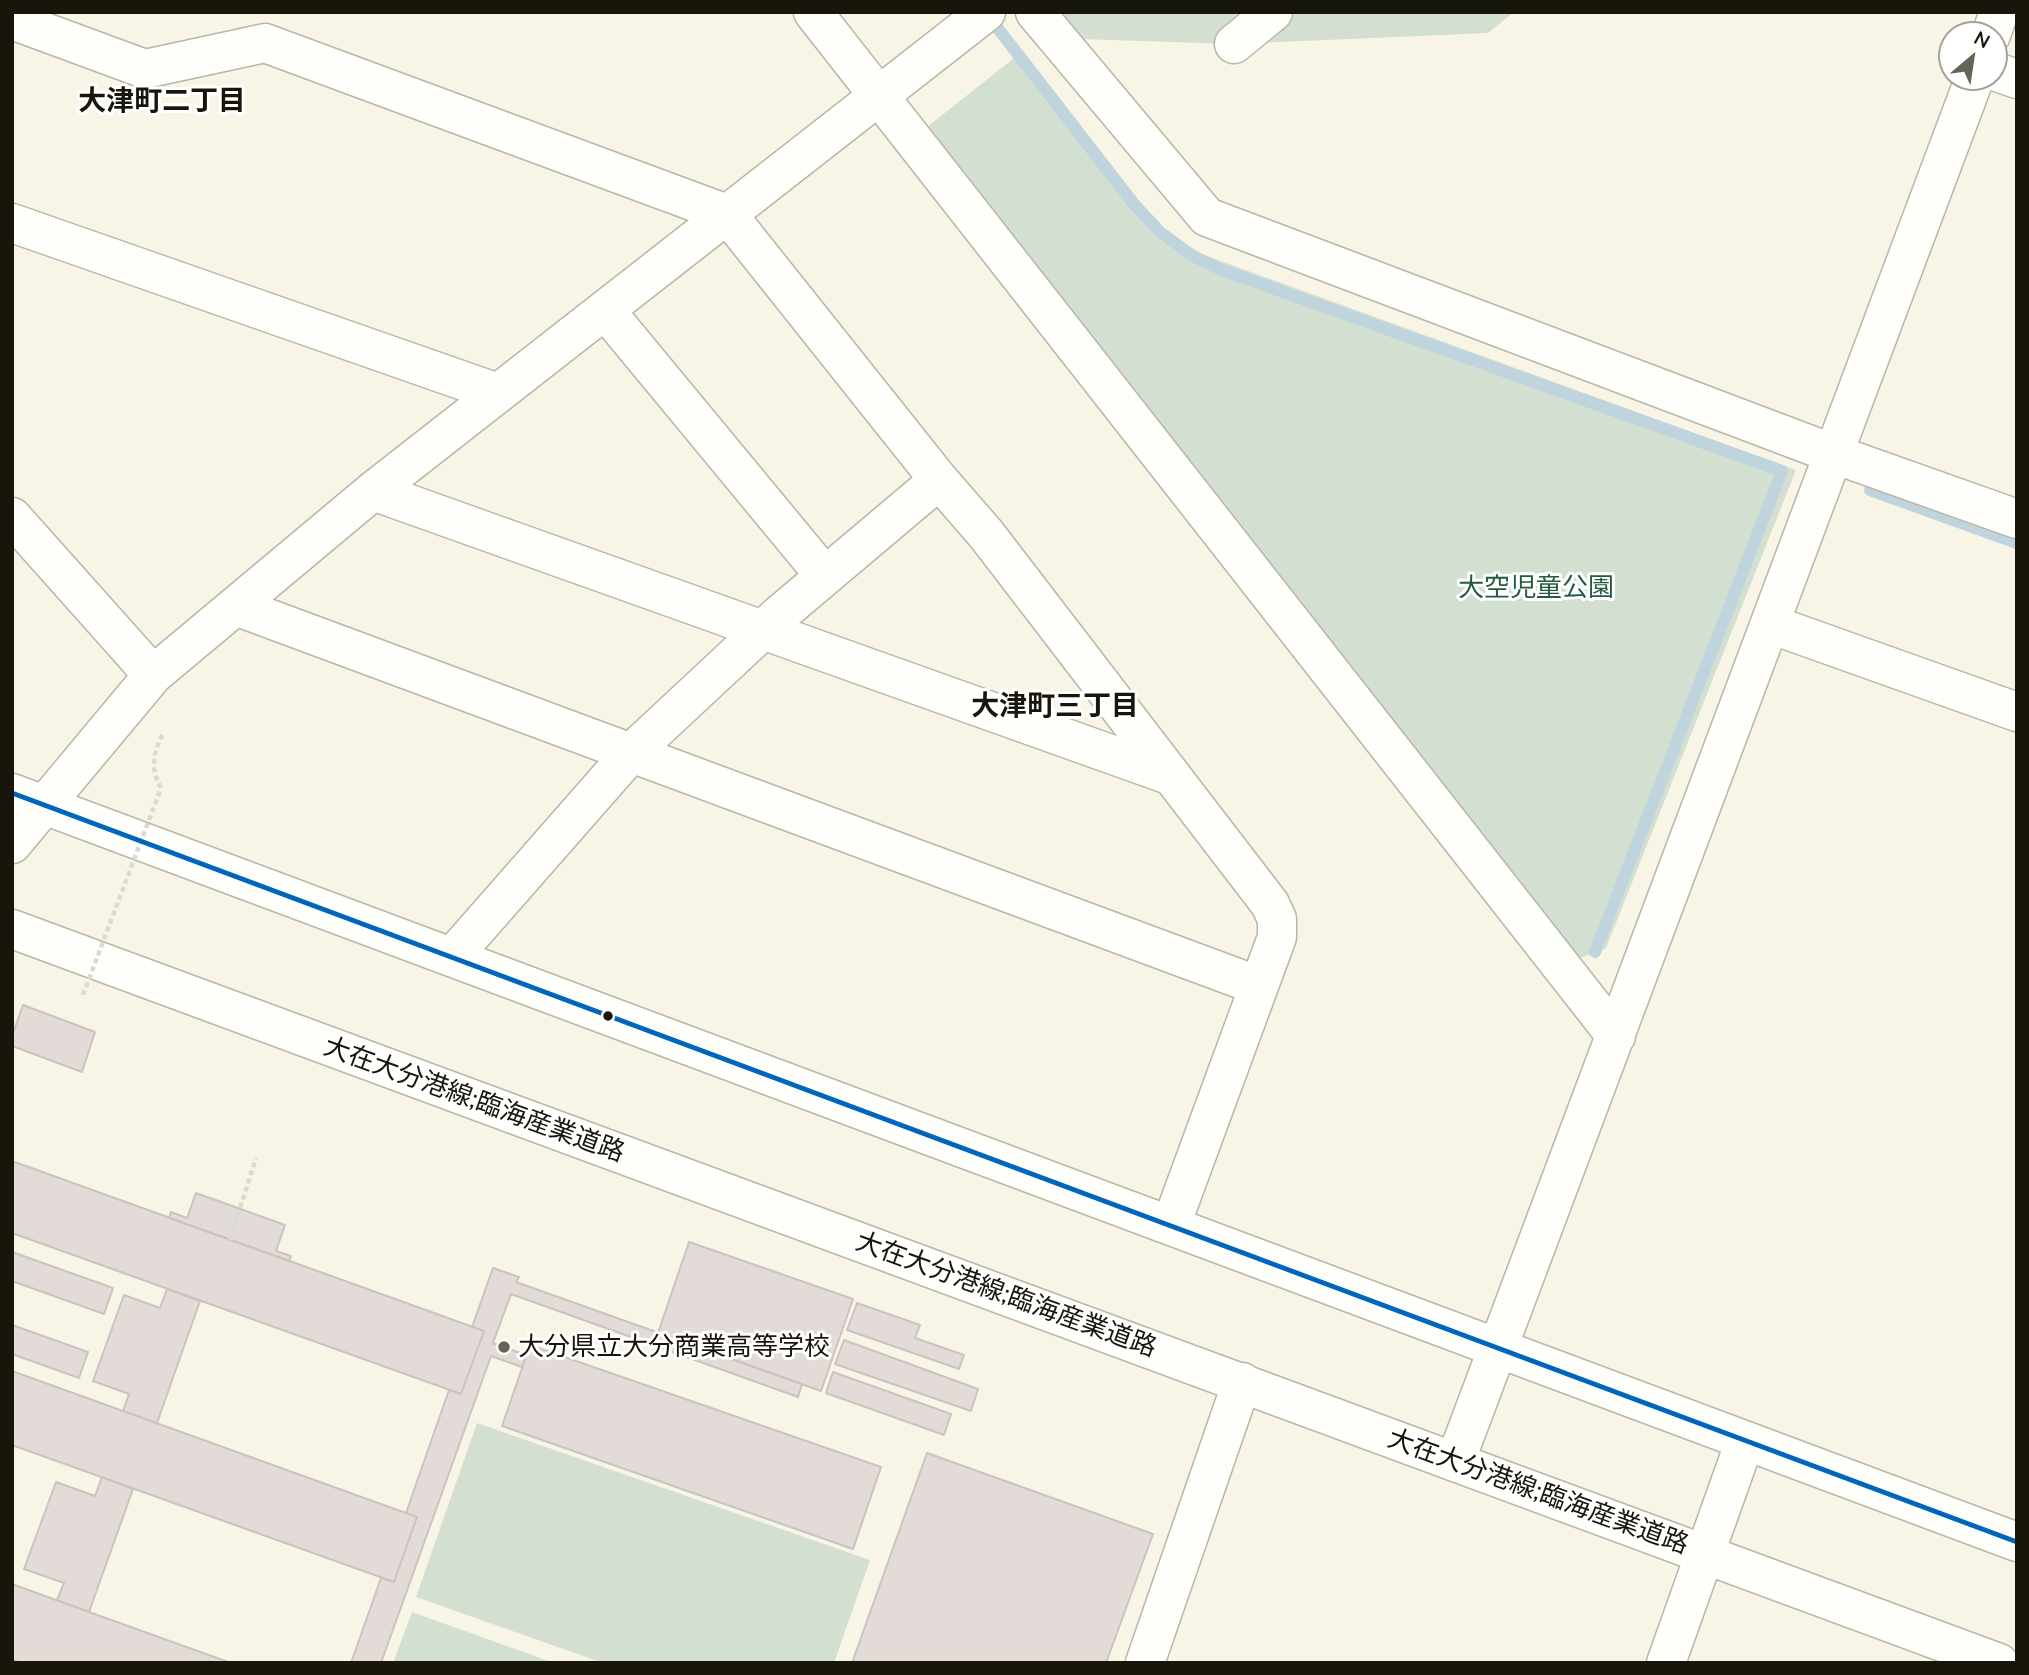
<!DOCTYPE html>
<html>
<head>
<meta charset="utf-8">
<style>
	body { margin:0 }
	#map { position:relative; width:2029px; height:1675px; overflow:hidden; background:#f8f5e6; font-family:Mulish,sans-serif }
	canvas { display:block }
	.frame { position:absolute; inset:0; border:14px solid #18160a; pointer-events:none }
	.north { position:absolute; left:1938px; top:21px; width:70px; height:70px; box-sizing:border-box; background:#fff; border:2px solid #a3a29d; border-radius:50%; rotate:29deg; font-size:19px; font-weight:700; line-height:28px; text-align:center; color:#18160a }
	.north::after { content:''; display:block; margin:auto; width:24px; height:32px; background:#666457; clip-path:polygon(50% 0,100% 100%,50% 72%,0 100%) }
</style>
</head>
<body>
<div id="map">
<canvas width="2029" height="1675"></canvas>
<div class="frame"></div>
<div class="north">N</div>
</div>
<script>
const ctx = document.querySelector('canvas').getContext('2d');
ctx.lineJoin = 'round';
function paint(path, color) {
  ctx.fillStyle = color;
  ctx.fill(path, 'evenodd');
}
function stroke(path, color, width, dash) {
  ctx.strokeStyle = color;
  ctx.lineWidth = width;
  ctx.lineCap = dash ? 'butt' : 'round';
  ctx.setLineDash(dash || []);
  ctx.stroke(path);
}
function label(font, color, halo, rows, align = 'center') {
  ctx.font = font + ' Mulish,"Noto Sans JP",sans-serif';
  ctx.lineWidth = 6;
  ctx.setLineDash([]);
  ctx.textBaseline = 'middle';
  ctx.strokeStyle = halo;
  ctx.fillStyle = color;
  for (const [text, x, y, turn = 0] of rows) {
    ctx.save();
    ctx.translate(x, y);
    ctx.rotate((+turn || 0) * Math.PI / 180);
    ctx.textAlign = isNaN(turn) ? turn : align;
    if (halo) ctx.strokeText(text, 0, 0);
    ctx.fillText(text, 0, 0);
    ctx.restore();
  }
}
paint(new Path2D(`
	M1060 12H1514L1488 33 1234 44 1080 39Z
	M1023 51 1141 203 1166 230 1196 252 1796 470 1606 948 1573 961 927 127Z
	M477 1423 870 1560 834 1663H603L416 1597Z
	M412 1612 554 1663H393Z`), '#d3e0d1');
stroke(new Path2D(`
	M989 17 1133 203 1160 232 1193 256 1222 270 1782 471 1595 952
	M1870 490 2017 543`), '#bfd4dc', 12);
const building = new Path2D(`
	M23 1005 95 1032 82 1072 12 1046V1036Z
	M12 1161 484 1331 461 1394 12 1233Z
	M196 1193 285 1225 276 1251 291 1256 289 1261 169 1218 171 1212 187 1218Z
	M689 1242 853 1299 821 1391 658 1333Z
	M12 1252 113 1288 104 1314 12 1281Z
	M493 1268 519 1277 516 1282 802 1384 798 1397 511 1294 493 1343 526 1355 522 1367 491 1356 381 1663H351L381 1578 394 1582 417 1517 406 1513 449 1390 461 1394 484 1331 472 1327Z
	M167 1289 200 1301 157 1423 123 1411 129 1394 93 1381 124 1295 160 1308Z
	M857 1303 920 1325 915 1338 964 1355 959 1369 847 1330Z
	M12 1325 88 1352 79 1378 12 1354Z
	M844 1340 978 1389 971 1411 835 1364Z
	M530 1345 881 1467 853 1549 502 1426Z
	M12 1371 417 1517 394 1582 12 1445Z
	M833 1372 951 1414 944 1435 826 1393Z
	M927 1453 1153 1534 1106 1663H852Z
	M102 1477 133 1489 89 1612 57 1600 64 1583 24 1569 56 1482 95 1496Z
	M12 1584 89 1612 231 1663H21L12 1659Z`);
paint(building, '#e3dbd7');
stroke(building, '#cbc3c0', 2);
const minor = new Path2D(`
	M813 12 1616 1036
	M1035 12 1207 217 1834 454 2017 519
	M12 20 145 69 265 43 727 214 939 480 986 534 1270 904 1277 919V937L1171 1225
	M1991 35 1999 12
	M1234 44 1273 12
	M1994 71 2017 79
	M12 223 498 393
	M605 310 825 576
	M373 491 1172 776
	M12 517 153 675
	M238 607 1259 986
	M1770 624 2017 712
	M12 844 153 675 373 491 986 12
	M452 957 631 753 779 615 939 480
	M1455 1462 1975 77
	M1145 1663 1242 1382
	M1666 1663 1745 1441`);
const major = new Path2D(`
	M12 793 2017 1542
	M12 929 1999 1663`);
stroke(minor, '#b8b6a9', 41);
stroke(major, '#b8b6a9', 41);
stroke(new Path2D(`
	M161 788C150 768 153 754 163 733
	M230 1240 256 1158`), '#dadad5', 4.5, [5, 3.5]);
stroke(minor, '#fefefb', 38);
stroke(major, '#fefefb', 38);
stroke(new Path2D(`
	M83 995 161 788`), '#dadad5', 4.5, [5, 3.5]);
stroke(new Path2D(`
	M12 793 2017 1542`), '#0065bd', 5);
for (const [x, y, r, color] of [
	[608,1016,6,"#18160a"],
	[504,1347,7,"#666457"]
]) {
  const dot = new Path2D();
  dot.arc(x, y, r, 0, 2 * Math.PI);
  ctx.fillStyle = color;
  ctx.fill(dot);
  stroke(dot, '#fff', 2.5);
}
label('26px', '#245c42', '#fff', [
	["大空児童公園",1536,588]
]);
label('26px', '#18160a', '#fff', [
	["大在大分港線;臨海産業道路",474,1100,20],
	["大在大分港線;臨海産業道路",1006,1295,20],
	["大在大分港線;臨海産業道路",1538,1492,20]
]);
label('26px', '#18160a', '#fff', [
	["大分県立大分商業高等学校",518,1347]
], 'left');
label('bold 28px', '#18160a', '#fff', [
	["大津町二丁目",162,102],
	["大津町三丁目",1055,707]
]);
</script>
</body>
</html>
